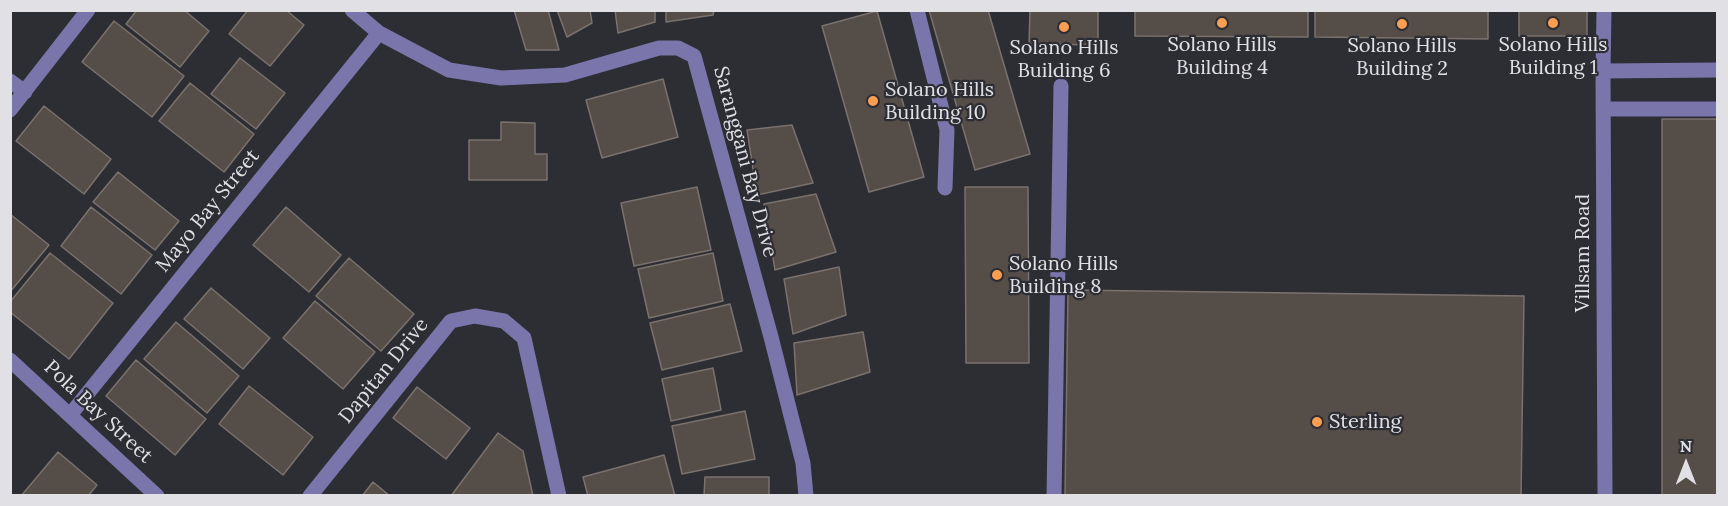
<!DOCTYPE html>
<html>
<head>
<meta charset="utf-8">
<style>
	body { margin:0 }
	#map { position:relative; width:1728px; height:506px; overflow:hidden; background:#2d2d34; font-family:Lora,serif }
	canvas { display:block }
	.frame { position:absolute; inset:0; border:12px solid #e0e0e5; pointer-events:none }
	.north { position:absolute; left:1656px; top:434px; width:60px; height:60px; -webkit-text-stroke:4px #2d2d34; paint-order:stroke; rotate:0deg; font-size:16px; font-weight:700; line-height:24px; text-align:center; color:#e0e0e5 }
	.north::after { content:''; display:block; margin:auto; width:21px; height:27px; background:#e0e0e5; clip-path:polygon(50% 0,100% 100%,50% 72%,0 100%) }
</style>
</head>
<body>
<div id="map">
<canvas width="1728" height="506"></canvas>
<div class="frame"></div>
<div class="north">N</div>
</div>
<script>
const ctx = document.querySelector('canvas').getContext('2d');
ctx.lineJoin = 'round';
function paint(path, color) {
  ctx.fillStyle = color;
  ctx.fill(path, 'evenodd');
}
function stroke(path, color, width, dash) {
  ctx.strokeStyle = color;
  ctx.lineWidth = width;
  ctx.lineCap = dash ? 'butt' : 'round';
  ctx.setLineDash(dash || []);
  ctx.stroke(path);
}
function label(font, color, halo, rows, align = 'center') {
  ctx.font = font + ' Lora,serif';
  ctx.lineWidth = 4.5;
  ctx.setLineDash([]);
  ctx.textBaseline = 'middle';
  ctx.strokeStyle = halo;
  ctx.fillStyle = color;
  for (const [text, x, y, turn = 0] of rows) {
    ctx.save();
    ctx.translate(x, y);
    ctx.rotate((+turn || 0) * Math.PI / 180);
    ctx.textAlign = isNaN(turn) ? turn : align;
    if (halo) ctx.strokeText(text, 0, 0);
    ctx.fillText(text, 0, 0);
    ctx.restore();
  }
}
const building = new Path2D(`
	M137 10H184L209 31 180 67 126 24Z
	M248 10H286L304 25 270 66 229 34Z
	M514 10H548L559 50H526Z
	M557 10H590L592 23 567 37Z
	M615 10H655V22L618 33Z
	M666 10H714L713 15 666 22Z
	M929 10H988L1030 154 975 170Z
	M1030 10H1098V45L1029 44Z
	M1135 10H1308V37L1135 36Z
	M1315 10H1488V39L1315 37Z
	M1519 10H1587V36H1519Z
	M877 11 924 177 869 192 822 26Z
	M114 21 184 76 152 117 82 62Z
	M240 58 285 93 256 129 211 94Z
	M663 79 678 137 602 158 586 100Z
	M190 83 254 134 224 172 159 121Z
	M44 106 111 159 84 194 16 141Z
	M1662 119H1718V496H1662Z
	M501 122 535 123V154H547V180H469V140H501Z
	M792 125 813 183 757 195 747 130Z
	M118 172 179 221 155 250 93 202Z
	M697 187 711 250 634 266 621 203Z
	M965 187H1028L1029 363H966Z
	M816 194 836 252 775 270 764 204Z
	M91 207 152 255 121 294 61 246Z
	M286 207 341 255 309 292 253 245Z
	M10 214 49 245 10 292Z
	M50 253 113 303 69 359 10 312V302Z
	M713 253 723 301 649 318 638 269Z
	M349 258 414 314 381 351 316 296Z
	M839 267 846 315 793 334 784 279Z
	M211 288 270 338 243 369 184 319Z
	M1068 290 1524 296 1521 496H1065Z
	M315 301 375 352 343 389 283 338Z
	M730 304 742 351 662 370 650 323Z
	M176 322 239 376 207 413 144 359Z
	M863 332 870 372 797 395 794 343Z
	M136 360 206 419 175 455 106 396Z
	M713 368 721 410 671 421 662 379Z
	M249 386 313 437 283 475 219 424Z
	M417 387 470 428 446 459 393 418Z
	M745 411 755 459 682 474 672 426Z
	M498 433 523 451 533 496H451Z
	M58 452 97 485 88 496H21Z
	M664 455 675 496H588L583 477Z
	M705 477H769V496H704Z
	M373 482 390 496H362Z`);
paint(building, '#544d48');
stroke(building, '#7a726d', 1.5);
stroke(new Path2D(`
	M352 10 379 33 449 70 501 78 565 75 659 48H678L694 56 771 337 803 463 806 496
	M917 10 947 130 945 188
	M1604 10 1603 71 1605 496
	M1603 71 1718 70
	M10 81 25 92
	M1603 109H1718
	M10 110 88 10
	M10 360 157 496
	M70 415 379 33
	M310 496 451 321 475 316 504 321 524 338 559 496
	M1054 496 1061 86`), '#7a75aa', 15);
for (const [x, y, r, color] of [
	[1222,23,6,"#fb9e51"],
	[1553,23,6,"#fb9e51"],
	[1402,24,6,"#fb9e51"],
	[1064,27,6,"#fb9e51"],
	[873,101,6,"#fb9e51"],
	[997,275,6,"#fb9e51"],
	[1317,422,6,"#fb9e51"]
]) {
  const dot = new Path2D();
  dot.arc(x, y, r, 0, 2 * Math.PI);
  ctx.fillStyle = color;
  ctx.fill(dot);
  stroke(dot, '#2d2d34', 2);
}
label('20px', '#e0e0e5', '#2d2d34', [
	["Solano Hills",1222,45],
	["Building 4",1222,68],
	["Solano Hills",1553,45],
	["Building 1",1553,68],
	["Solano Hills",1402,46],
	["Building 2",1402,69],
	["Solano Hills",1064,48],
	["Building 6",1064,71],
	["Solano Hills",885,90,"left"],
	["Building 10",885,113,"left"],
	["Solano Hills",1009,264,"left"],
	["Building 8",1009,287,"left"],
	["Sterling",1329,422,"left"]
]);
label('20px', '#e0e0e5', '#2d2d34', [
	["Saranggani Bay Drive",745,162,75],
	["Mayo Bay Street",208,211,-51],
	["Villsam Road",1583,253,-90],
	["Dapitan Drive",384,371,-51],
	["Pola Bay Street",98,412,43]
]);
</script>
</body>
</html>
